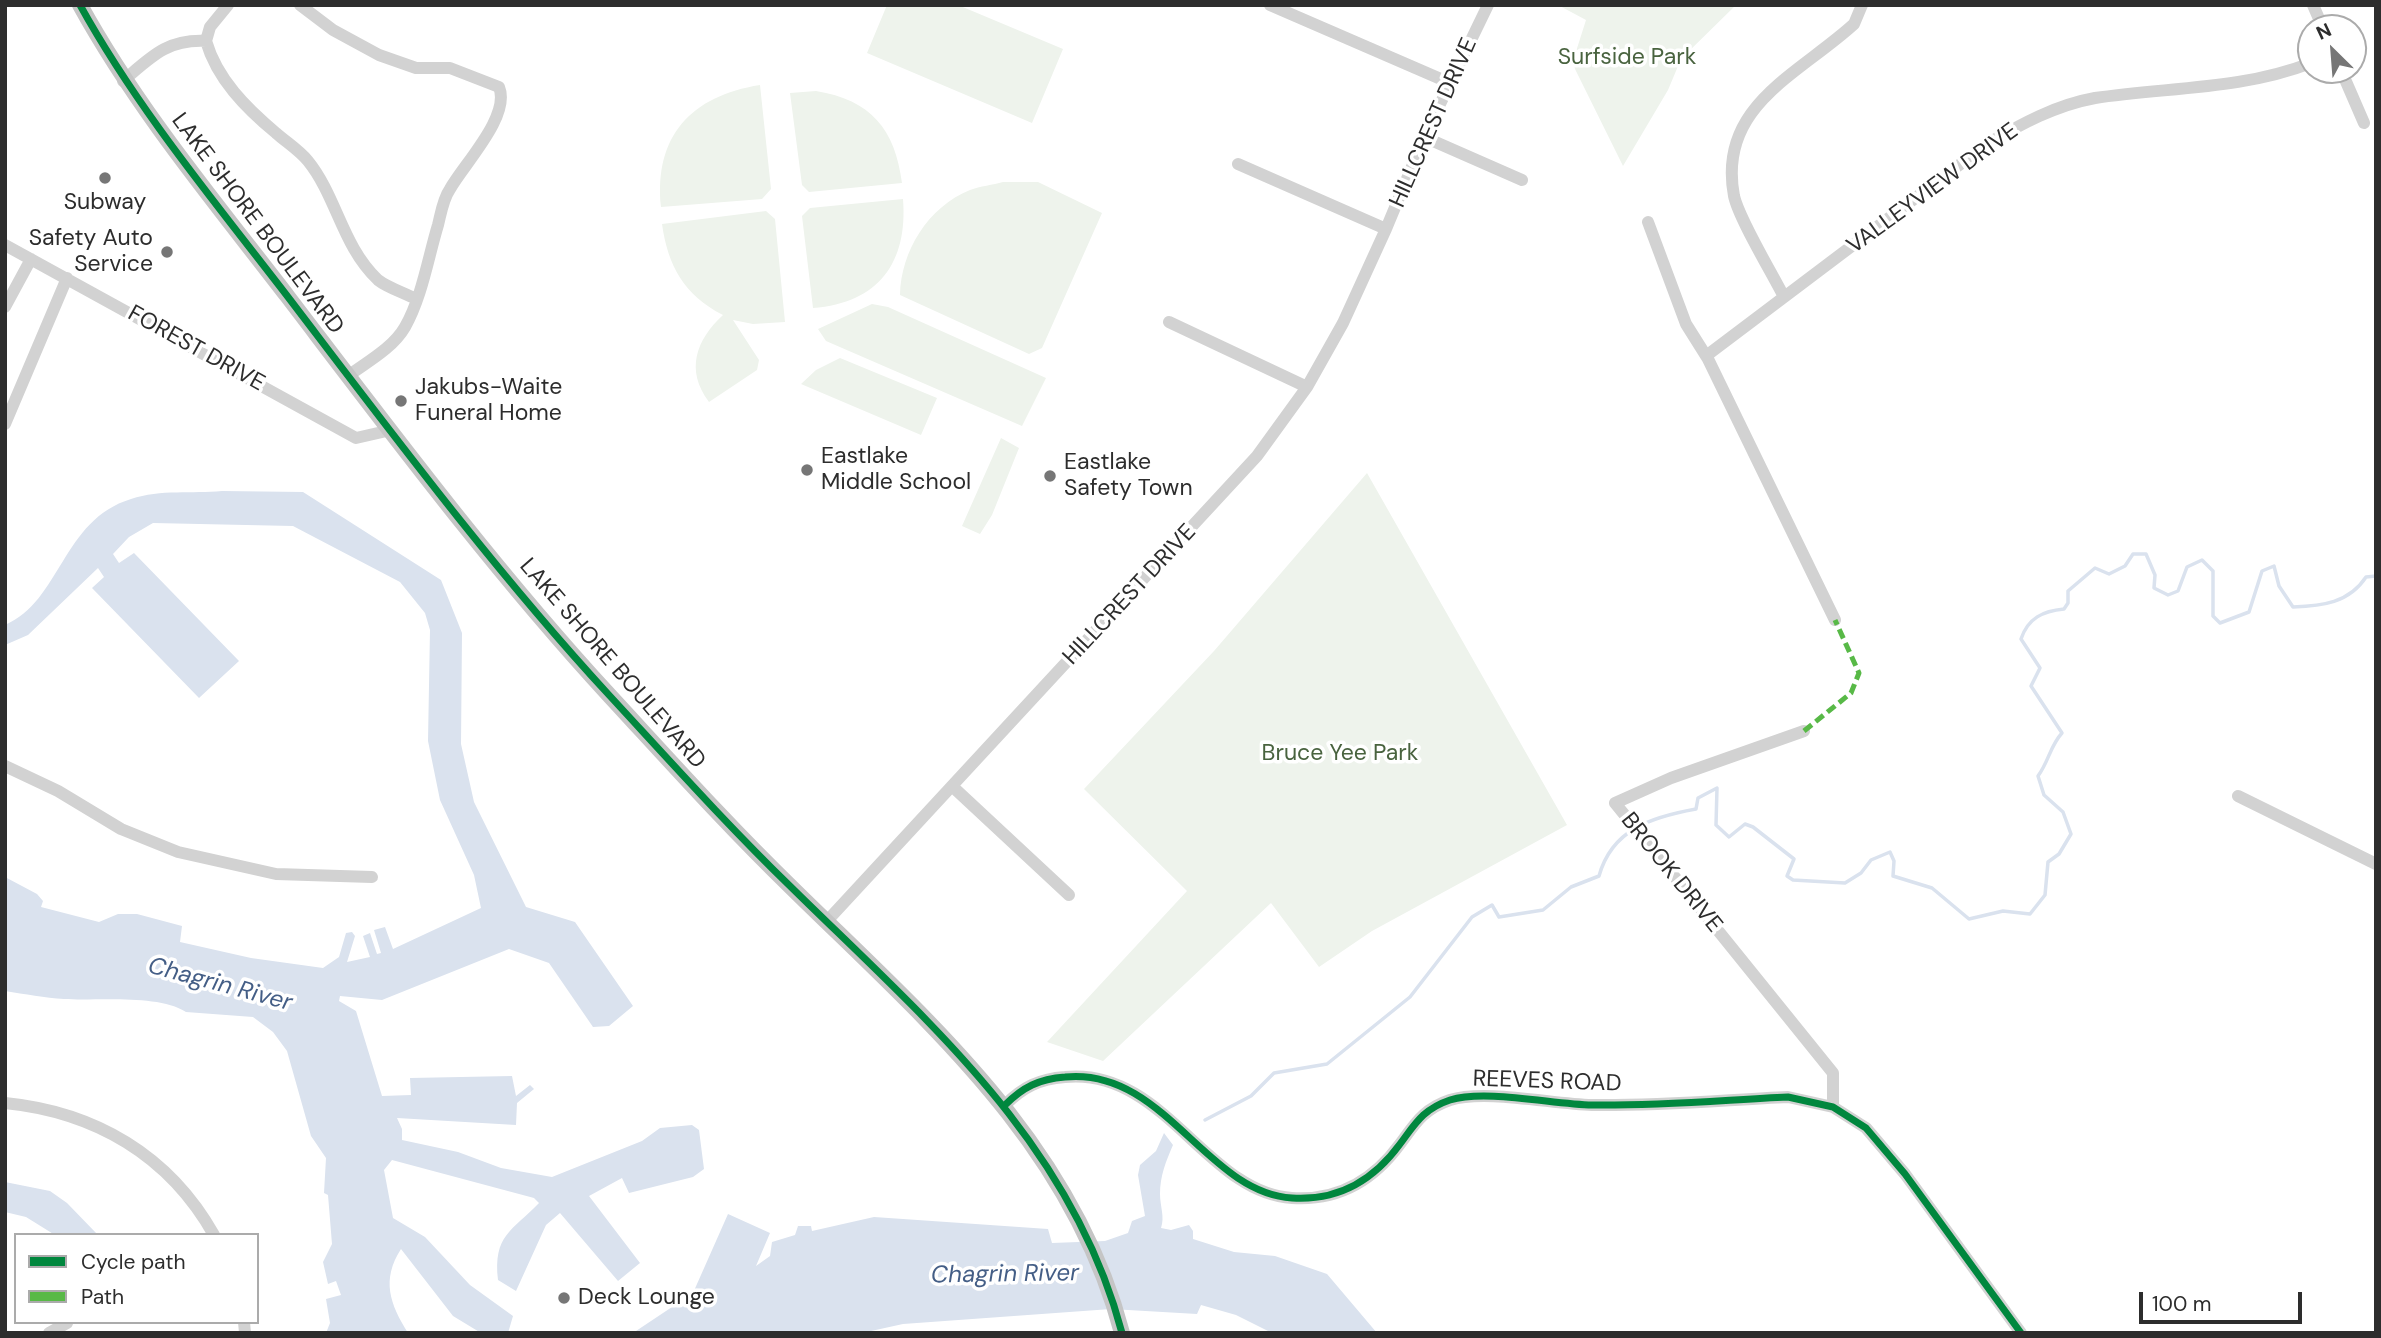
<!DOCTYPE html>
<html>
<head>
<meta charset="utf-8">
<style>
	body { margin:0 }
	#map { position:relative; width:2381px; height:1338px; overflow:hidden; background:#fff; font-family:"DM Sans",sans-serif }
	canvas { display:block }
	.frame { position:absolute; inset:0; border:7px solid #2d2d2d; pointer-events:none }
	.legend { position:absolute; left:14px; top:1233px; width:245px; height:91px; box-sizing:border-box; background:#fff; border:2px solid #ababab; margin:0; padding:9px 12px; list-style:none; font-size:21px; color:#2d2d2d }
	.legend li { display:flex; align-items:center; gap:14px; height:35px }
	.legend b { width:35px; border:2px solid #ababab }
	.north { position:absolute; left:2297px; top:14px; width:70px; height:70px; box-sizing:border-box; background:#fff; border:2px solid #ababab; border-radius:50%; rotate:335deg; font-size:19px; font-weight:700; line-height:28px; text-align:center; color:#2d2d2d }
	.north::after { content:''; display:block; margin:auto; width:24px; height:32px; background:#767676; clip-path:polygon(50% 0,100% 100%,50% 72%,0 100%) }
	.scale { position:absolute; left:2139px; top:1292px; width:163px; height:32px; box-sizing:border-box; border:4px solid #2d2d2d; border-top:0; padding-left:9px; font-size:21px; line-height:24px; white-space:nowrap; color:#2d2d2d; -webkit-text-stroke:5px #fff; paint-order:stroke }
</style>
</head>
<body>
<div id="map">
<canvas width="2381" height="1338"></canvas>
<div class="frame"></div>
<ul class="legend">
<li><b style="height:9px;background:#00873e"></b>Cycle path</li>
<li><b style="height:9px;background:#58b947"></b>Path</li>
</ul>
<div class="north">N</div>
<div class="scale">100 m</div>
</div>
<script>
const ctx = document.querySelector('canvas').getContext('2d');
ctx.lineJoin = 'round';
function paint(path, color) {
  ctx.fillStyle = color;
  ctx.fill(path, 'evenodd');
}
function stroke(path, color, width, dash) {
  ctx.strokeStyle = color;
  ctx.lineWidth = width;
  ctx.lineCap = dash ? 'butt' : 'round';
  ctx.setLineDash(dash || []);
  ctx.stroke(path);
}
function label(font, color, halo, rows, align = 'center') {
  ctx.font = font + ' "DM Sans",sans-serif';
  ctx.lineWidth = 7;
  ctx.setLineDash([]);
  ctx.textBaseline = 'middle';
  ctx.strokeStyle = halo;
  ctx.fillStyle = color;
  for (const [text, x, y, turn = 0] of rows) {
    ctx.save();
    ctx.translate(x, y);
    ctx.rotate((+turn || 0) * Math.PI / 180);
    ctx.textAlign = isNaN(turn) ? turn : align;
    if (halo) ctx.strokeText(text, 0, 0);
    ctx.fillText(text, 0, 0);
    ctx.restore();
  }
}
paint(new Path2D(`
	M887 5H958L1063 49 1032 123 867 53Z
	M1558 5H1736L1681 59 1668 90 1623 166 1575 69 1573 61 1586 20Z
	M760 85 771 189 762 199 661 207C654 136 691 96 760 85Z
	M816 91C871 100 895 129 902 183L809 192 802 185 790 93Z
	M1003 182H1038L1102 213 1042 348 1029 354 900 295C901 251 928 207 970 190 980 186 993 185 1003 182Z
	M903 199C908 262 879 303 813 308L802 216 810 208Z
	M766 211 775 219 785 322 753 324 733 320 759 360 757 370 709 402C685 370 696 340 723 315 684 295 668 266 662 224Z
	M872 304 888 307 1046 378 1022 426 826 341 818 329Z
	M840 358 937 398 921 435 801 384 816 370Z
	M1001 438 1019 448 992 515 980 534 962 526Z
	M1367 473 1567 825 1372 931 1319 967 1271 903 1103 1061 1047 1042 1187 891 1084 789 1214 651Z`), '#eef3ec');
paint(new Path2D(`
	M222 491 303 492 441 580 462 633 461 744 474 802 526 907 575 922 633 1006 609 1026 593 1027 549 963 509 949 382 1000 340 996 339 1001 356 1011 382 1096 411 1095 410 1078 512 1076 516 1096 530 1085 534 1089 517 1103 516 1125 397 1118 402 1129V1140L458 1152 501 1168 552 1177 642 1141 660 1128 692 1125 699 1130 704 1169 693 1177 629 1193 622 1178 589 1196 640 1263 618 1281 560 1213 546 1225 516 1291 498 1280C493 1235 512 1231 539 1203L534 1198 392 1160 384 1170 393 1218 425 1237 470 1285 513 1316 508 1333H481L453 1316 401 1249C381 1280 390 1304 408 1333H326L330 1323 326 1299 341 1295 336 1281 328 1284 323 1262 332 1244 328 1195 324 1193 326 1158 311 1136 287 1051 273 1032 253 1017 186 1012C158 994 98 1001 64 999 45 998 25 994 5 991V877L37 894 43 901 41 907 99 922 118 914H137L182 926 180 942 251 958 323 968 339 957 346 933 352 932 355 936 347 962 370 957 363 936 370 933 377 954 381 953 374 930 385 927 393 949 481 908 474 875 440 800 428 741 430 630 425 613 400 582 293 526 153 523 129 537 113 554 119 563 134 553 239 661 199 698 92 588 104 577 98 568 28 635 5 645V625C61 601 62 520 131 499 161 489 192 494 222 491Z
	M1164 1133 1173 1145C1166 1161 1160 1176 1160 1194 1160 1206 1165 1217 1161 1228L1171 1230 1189 1225 1193 1231V1239L1234 1252 1275 1256 1327 1274 1377 1333H1272L1236 1315 1201 1305 1197 1314 1111 1309 903 1324 862 1333H633L693 1293 728 1214 770 1233 756 1266 770 1256 772 1242 795 1235 798 1226H811L812 1231 874 1217 1048 1229 1052 1243 1105 1241 1128 1233 1132 1221 1145 1216 1138 1175 1140 1165 1156 1151Z
	M5 1182 50 1191 67 1203 98 1235H55L26 1217 5 1212Z`), '#dae2ee');
stroke(new Path2D(`
	M1205 1120 1251 1096 1274 1073 1327 1064 1410 997 1472 917 1492 905 1499 917 1543 910 1571 887 1599 876C1612 829 1652 817 1696 809L1698 798 1717 788 1716 825 1729 837 1745 824 1753 827 1794 859 1787 876 1793 880 1845 883 1861 873 1871 860 1890 852 1894 861 1893 876 1932 888 1969 919 2003 911 2030 914 2045 895 2048 862 2059 854 2071 834 2063 812 2044 795 2038 776C2049 761 2050 746 2062 733L2031 686 2040 668 2021 639C2028 618 2043 611 2064 609L2068 603V591L2095 568 2109 574 2125 566 2133 554H2146L2155 575 2154 588 2168 595 2178 591 2187 567 2202 560 2213 571V616L2220 623 2249 612 2262 571 2274 566 2279 586 2293 607C2322 606 2349 603 2366 577L2376 576`), '#dae2ee', 3.5);
stroke(new Path2D(`
	M300 5 333 30 379 55 416 68H450L499 87C511 116 464 164 450 189 443 199 441 213 438 225 428 258 422 297 405 327 393 348 367 362 348 376
	M1270 5 1450 83
	M2313 5 2323 28
	M206 41C217 79 246 108 276 133 286 142 299 150 308 161 337 197 342 246 378 280 388 288 405 293 416 299
	M2341 70 2364 123
	M123 81C151 57 167 39 206 41L210 27 228 5
	M1424 137 1522 180
	M1238 164 1386 229
	M1648 222 1686 324 1708 359 1835 620
	M5 245 356 438 391 430
	M1784 297C1772 273 1739 219 1734 196 1717 106 1798 75 1854 24L1862 5
	M5 307 31 259
	M1169 322 1307 387
	M1706 356 1987 144C2021 124 2056 105 2095 98 2168 87 2241 90 2311 63
	M5 424 67 278
	M1804 731 1671 778 1615 803 1833 1073V1107
	M5 766 58 791 121 829 178 852 276 874 372 877
	M953 787 1069 895
	M2238 796 2376 864
	M827 921 1257 456 1307 387 1343 323 1386 229 1426 133 1488 5
	M5 1103C95 1112 169 1155 214 1235
	M1005 1105C1023 1087 1039 1079 1065 1077 1164 1067 1206 1193 1292 1198 1338 1201 1373 1181 1400 1144 1415 1124 1423 1109 1450 1100 1485 1089 1552 1104 1592 1105 1657 1106 1723 1100 1788 1097L1833 1107 1866 1128 1905 1174 2021 1333
	M244 1322 245 1333
	M49 1333 67 1323`), '#d2d2d2', 12);
stroke(new Path2D(`
	M80 5C138 110 215 202 288 297 391 432 494 570 609 695 669 760 728 826 791 887 925 1019 1072 1142 1122 1333`), '#c5c5c5', 16);
stroke(new Path2D(`
	M1804 731 1851 693 1859 673 1835 620`), '#58b947', 5, [10, 5]);
stroke(new Path2D(`
	M80 5C138 110 215 202 288 297 391 432 494 570 609 695 669 760 728 826 791 887 925 1019 1072 1142 1122 1333
	M1005 1105C1023 1087 1039 1079 1065 1077 1164 1067 1206 1193 1292 1198 1338 1201 1373 1181 1400 1144 1415 1124 1423 1109 1450 1100 1485 1089 1552 1104 1592 1105 1657 1106 1723 1100 1788 1097L1833 1107 1866 1128 1905 1174 2021 1333`), '#00873e', 7);
for (const [x, y, r, color] of [
	[105,178,7,"#767676"],
	[167,252,7,"#767676"],
	[401,401,7,"#767676"],
	[807,470,7,"#767676"],
	[1050,476,7,"#767676"],
	[564,1298,7,"#767676"]
]) {
  const dot = new Path2D();
  dot.arc(x, y, r, 0, 2 * Math.PI);
  ctx.fillStyle = color;
  ctx.fill(dot);
  stroke(dot, '#fff', 2.5);
}
label('23px', '#49633f', '#fff', [
	["Surfside Park",1627,58],
	["Bruce Yee Park",1340,754]
]);
label('23px', '#2d2d2d', '#fff', [
	["HILLCREST DRIVE",1434,123,-66],
	["VALLEYVIEW DRIVE",1933,189,-36],
	["LAKE SHORE BOULEVARD",257,224,53],
	["FOREST DRIVE",196,349,29],
	["HILLCREST DRIVE",1130,595,-47],
	["LAKE SHORE BOULEVARD",612,664,49],
	["BROOK DRIVE",1671,873,51],
	["REEVES ROAD",1547,1082,2]
]);
label('23px', '#2d2d2d', '#fff', [
	["Subway",105,203,"center"],
	["Safety Auto",153,239,"right"],
	["Service",153,265,"right"],
	["Jakubs-Waite",415,388],
	["Funeral Home",415,414],
	["Eastlake",821,457],
	["Middle School",821,483],
	["Eastlake",1064,463],
	["Safety Town",1064,489],
	["Deck Lounge",578,1298]
], 'left');
label('italic 24px', '#445e86', '#fff', [
	["Chagrin River",220,985,15],
	["Chagrin River",1005,1275,-1]
]);
</script>
</body>
</html>
